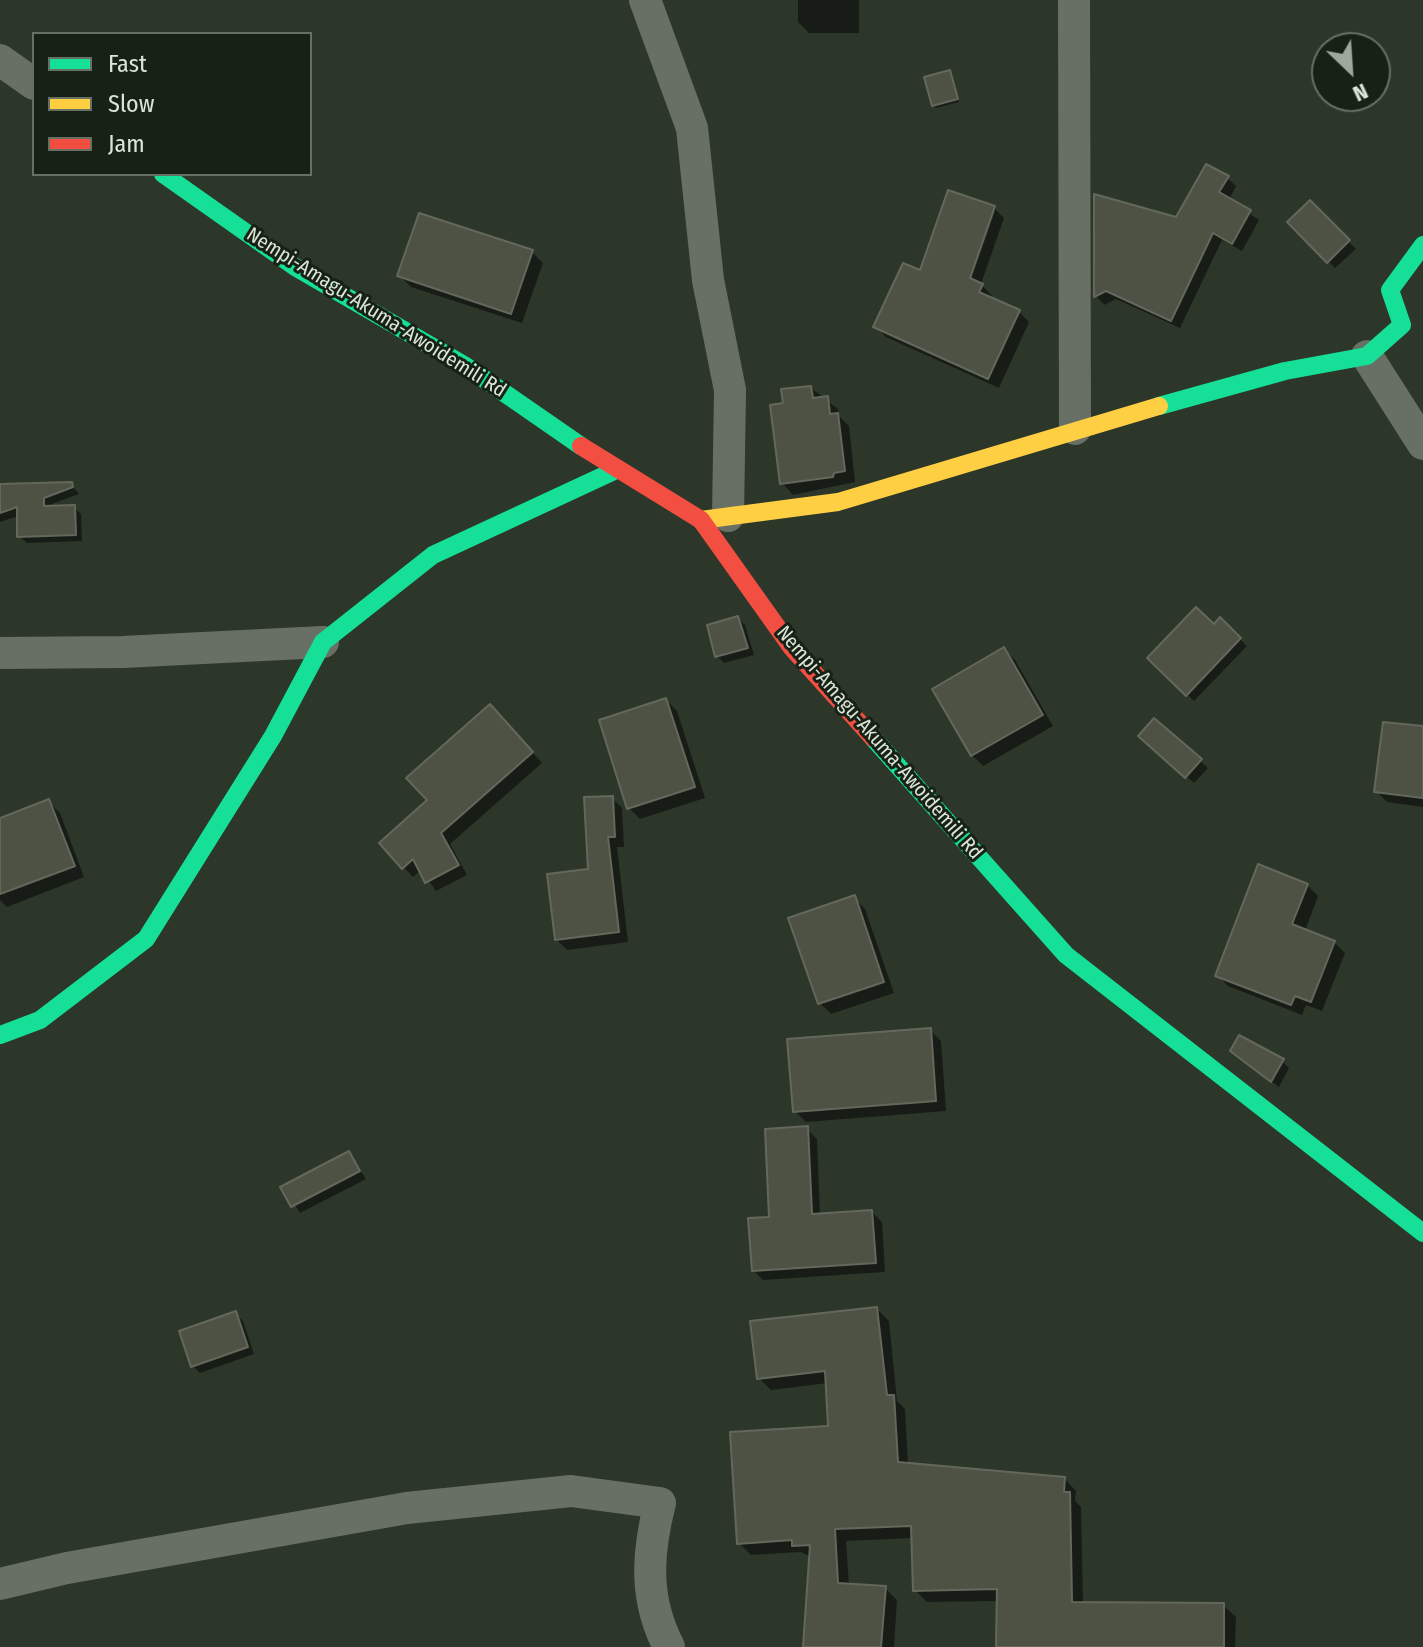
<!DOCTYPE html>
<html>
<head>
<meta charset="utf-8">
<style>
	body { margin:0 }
	#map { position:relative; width:1423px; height:1647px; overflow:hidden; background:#2c372a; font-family:"Fira Sans Condensed",sans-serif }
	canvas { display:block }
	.legend { position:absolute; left:32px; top:32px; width:280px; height:144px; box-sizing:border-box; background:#182116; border:2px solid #667063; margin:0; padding:10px 14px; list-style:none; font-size:24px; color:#dae6d6 }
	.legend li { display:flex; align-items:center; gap:16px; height:40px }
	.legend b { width:40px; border:2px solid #667063 }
	.north { position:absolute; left:1311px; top:32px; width:80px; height:80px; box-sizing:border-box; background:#182116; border:2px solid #667063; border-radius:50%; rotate:155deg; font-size:22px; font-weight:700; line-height:32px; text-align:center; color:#dae6d6 }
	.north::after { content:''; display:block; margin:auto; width:28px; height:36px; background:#9da99a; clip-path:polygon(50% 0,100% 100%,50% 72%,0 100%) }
</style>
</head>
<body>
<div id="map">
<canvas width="1423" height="1647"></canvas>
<ul class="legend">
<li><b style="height:10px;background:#16e098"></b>Fast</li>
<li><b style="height:10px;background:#ffcf43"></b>Slow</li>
<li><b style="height:10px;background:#f24e42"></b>Jam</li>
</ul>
<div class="north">N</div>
</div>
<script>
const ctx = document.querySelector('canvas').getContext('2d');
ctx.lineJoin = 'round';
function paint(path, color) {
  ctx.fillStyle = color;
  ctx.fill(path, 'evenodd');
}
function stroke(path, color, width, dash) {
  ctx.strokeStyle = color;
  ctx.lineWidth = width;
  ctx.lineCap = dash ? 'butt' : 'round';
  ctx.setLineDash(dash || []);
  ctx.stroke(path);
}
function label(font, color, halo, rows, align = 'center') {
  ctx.font = font + ' "Fira Sans Condensed",sans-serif';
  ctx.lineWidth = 6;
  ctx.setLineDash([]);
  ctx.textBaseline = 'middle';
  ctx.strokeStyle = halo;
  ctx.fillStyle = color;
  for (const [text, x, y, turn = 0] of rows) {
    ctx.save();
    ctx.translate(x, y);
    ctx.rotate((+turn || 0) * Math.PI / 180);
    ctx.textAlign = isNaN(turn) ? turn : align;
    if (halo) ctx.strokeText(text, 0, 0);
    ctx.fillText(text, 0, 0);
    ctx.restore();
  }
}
paint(new Path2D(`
	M798 0H859V33H809L798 22Z
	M949 72 959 102 936 108 933 105Z
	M1227 178 1236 186 1229 200 1259 220 1242 251 1222 240 1180 328 1116 299 1104 305 1096 296V197L1177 219Z
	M1310 203 1356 249 1335 268 1290 222Z
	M994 208 1004 218 981 284 992 296 991 299 1019 312 1029 322 999 388 886 337 875 326 921 273ZM991 211H995L968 288 964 286Z
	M532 252 543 263 522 323 411 287 400 276Z
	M811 388 838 409 839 416 849 426 855 482 793 495 782 483 785 405Z
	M71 484 79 494 44 507H74L81 514 82 541 27 543 19 536V516L0 522V486Z
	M738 618 745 625 754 655 724 663 717 656Z
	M1220 620 1247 646 1194 701 1150 658Z
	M1004 649 1015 660 1053 726 983 766 972 755Z
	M666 700 677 711 705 798 640 819 629 808 601 721Z
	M500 716 542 763 450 844 467 875 436 891 421 870 413 877 381 843 429 800Z
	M1155 720 1208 768 1194 783 1148 743Z
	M1423 728V807L1387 802 1376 791Z
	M612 798 622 808 624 847H617L628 942 567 950 557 940 590 870Z
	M49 802 60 813 84 877 7 907 0 900V820Z
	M1307 885 1318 896 1305 931 1334 942 1345 953 1322 1011 1306 1005 1302 1015 1228 986 1217 975Z
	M854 898 865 909 894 993 831 1014 820 1003Z
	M930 1030 941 1041 946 1111 806 1122 795 1111Z
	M1240 1058 1282 1061 1289 1068 1279 1087Z
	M807 1129 817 1139 820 1215 872 1212 882 1222 885 1272 763 1280 753 1270Z
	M349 1153 366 1179 300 1213 283 1187Z
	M877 1309 889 1321 897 1401 905 1409 908 1465 1064 1478 1076 1491 1075 1501 1081 1507 1083 1604 1223 1605 1236 1617 1235 1647H998L999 1601 927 1602 915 1590 914 1538 846 1541 849 1585 885 1588 897 1600 894 1647H805L811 1557 801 1552 751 1555 739 1543 830 1428 828 1383 771 1390 759 1378Z
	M236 1314 243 1321 254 1354 200 1373 193 1366Z`), '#0007');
const building = new Path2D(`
	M950 70 958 99 932 106 924 77Z
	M1206 164 1229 176 1219 192 1251 210 1232 244 1213 233 1171 321 1106 291 1094 297V194L1176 217Z
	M948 190 995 206 970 278 983 284 979 292 1020 310 988 379 873 327 903 263 920 270Z
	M1310 200 1350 240 1327 263 1287 222Z
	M419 213 533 250 511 314 397 276Z
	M811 386 813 398 828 396 830 414 838 413 845 471 834 473 833 477 780 484 770 405 783 403 781 389Z
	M72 482 73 487 44 498V506L75 505 76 535 17 537V507L0 513V484Z
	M1196 607 1214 624 1220 617 1241 638 1186 696 1147 658Z
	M738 616 748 648 715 657 707 625Z
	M1004 647 1043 715 971 756 932 689Z
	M666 698 695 787 627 809 599 720Z
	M490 704 533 752 441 833 459 865 425 883 413 859 402 869 379 843 427 800 406 778Z
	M1154 718 1202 759 1185 778 1138 736Z
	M1383 722 1423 726V798L1374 792Z
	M613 796 615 837H608L619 932 555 940 547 874 588 869 584 797Z
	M49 799 75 866 0 894V818Z
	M1258 864 1308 884 1292 924 1335 941 1311 1002 1295 996 1291 1005 1215 976Z
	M855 895 884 982 818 1004 788 918Z
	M931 1028 936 1101 793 1112 787 1039Z
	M1239 1035 1284 1059 1271 1082 1230 1051Z
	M808 1126 812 1214 872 1210 876 1263 752 1271 748 1218 769 1217 765 1129Z
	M349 1151 360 1171 291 1207 280 1187Z
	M877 1307 887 1395H894L898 1462 1065 1477 1064 1492H1070L1072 1602 1224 1603V1647H996L997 1589 913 1591 911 1526 835 1529 838 1583 886 1586 881 1647H803L810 1545 792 1546V1540L737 1544 730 1432 828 1426 825 1371 757 1379 750 1321Z
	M236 1311 248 1347 191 1367 179 1331Z`);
paint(building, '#4d5245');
stroke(building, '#64685c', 2);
stroke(new Path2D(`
	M645 0 692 128 708 280 730 390 728 516
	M1074 0 1075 429
	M0 60 34 84
	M1367 356 1423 444
	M0 653 123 652 323 642
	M0 1584 67 1568 407 1508 571 1491 660 1503C647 1554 644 1599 669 1647`), '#687065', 32);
stroke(new Path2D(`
	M163 174 295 267 464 365 581 446
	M1159 406 1285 371 1367 356 1402 325 1390 290 1423 245
	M873 738 1066 955 1423 1233
	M0 1035 40 1020 146 939 273 736 323 642 433 555 616 470`), '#16e098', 18);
stroke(new Path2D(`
	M701 520 838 502 1159 406`), '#ffcf43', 18);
stroke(new Path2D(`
	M581 446 701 520 792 648 873 738`), '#f24e42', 18);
label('20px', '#dae6d6', '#182116', [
	["Nempi-Amagu-Akuma-Awoidemili Rd",376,313,32],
	["Nempi-Amagu-Akuma-Awoidemili Rd",879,743,49]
]);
</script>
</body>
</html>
